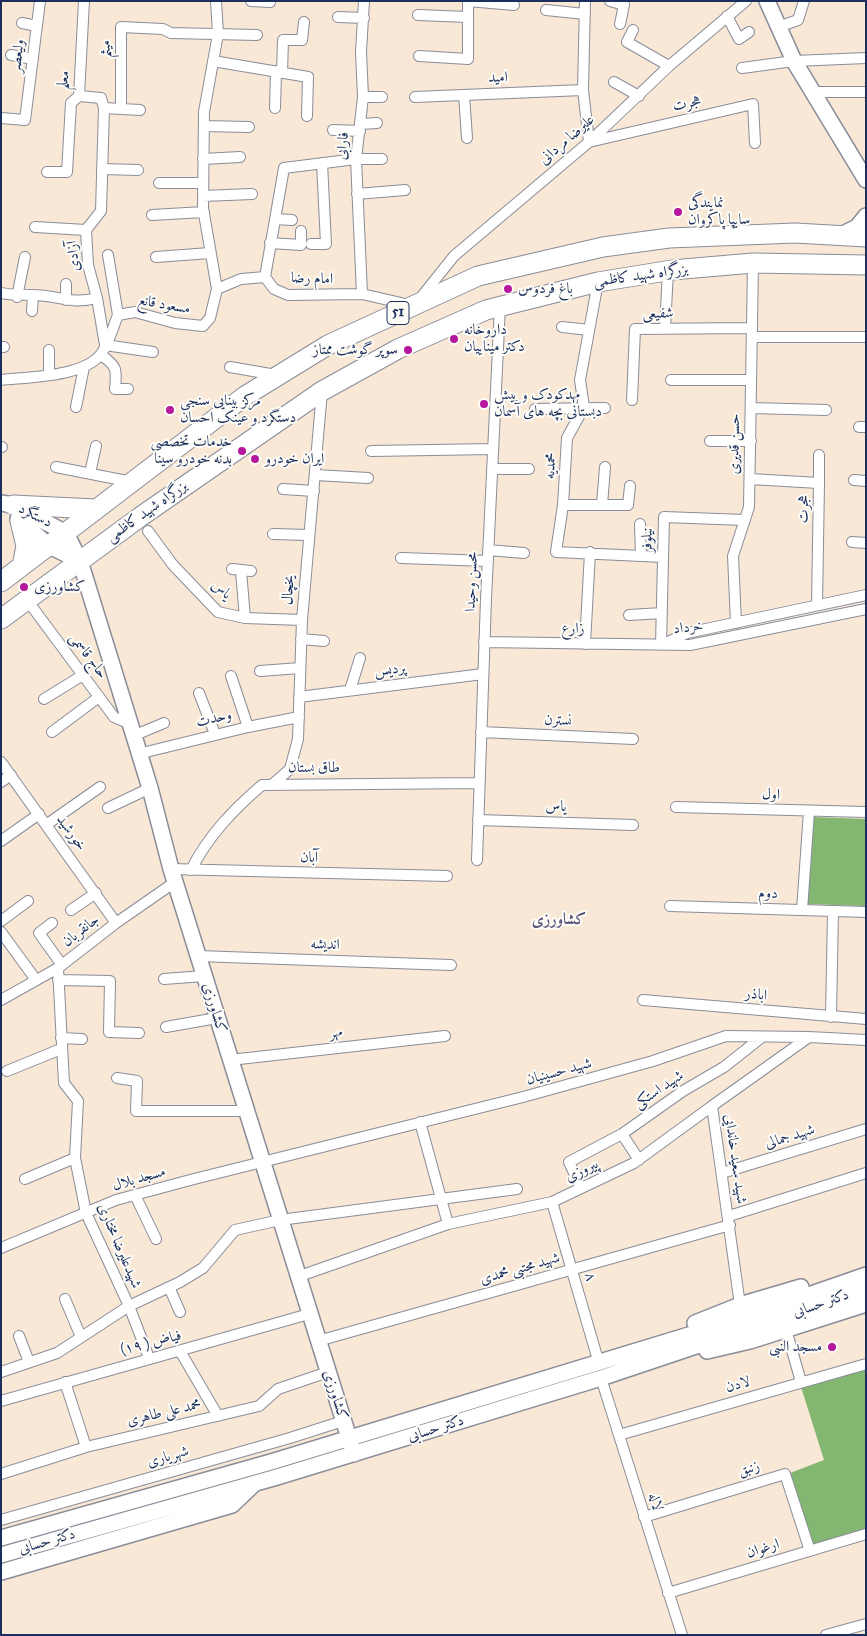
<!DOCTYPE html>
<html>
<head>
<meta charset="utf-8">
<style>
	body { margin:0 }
	#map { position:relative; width:867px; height:1636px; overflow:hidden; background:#f8e8d5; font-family:"IM FELL Great Primer",serif }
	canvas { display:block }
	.frame { position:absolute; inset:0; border:2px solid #1b2f5e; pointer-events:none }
</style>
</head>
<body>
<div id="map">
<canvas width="867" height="1636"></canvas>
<div class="frame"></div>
</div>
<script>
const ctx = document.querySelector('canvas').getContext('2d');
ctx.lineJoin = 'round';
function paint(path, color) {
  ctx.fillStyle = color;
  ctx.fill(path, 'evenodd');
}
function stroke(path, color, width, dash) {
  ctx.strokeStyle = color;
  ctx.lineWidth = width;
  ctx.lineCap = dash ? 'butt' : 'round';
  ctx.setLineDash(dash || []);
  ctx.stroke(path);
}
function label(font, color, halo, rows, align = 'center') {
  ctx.font = font + ' "IM FELL Great Primer",Amiri,serif';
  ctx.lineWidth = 4;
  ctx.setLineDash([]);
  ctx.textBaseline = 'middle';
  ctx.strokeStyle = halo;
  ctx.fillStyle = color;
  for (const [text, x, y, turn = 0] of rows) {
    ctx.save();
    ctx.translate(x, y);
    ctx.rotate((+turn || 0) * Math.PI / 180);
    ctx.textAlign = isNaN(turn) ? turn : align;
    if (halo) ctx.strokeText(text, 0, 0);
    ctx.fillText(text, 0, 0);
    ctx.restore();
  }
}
paint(new Path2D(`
	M813 817 866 819 865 906 807 904Z
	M866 1369V1529L813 1546 790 1473 824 1460 801 1387Z`), '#83b671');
const street = new Path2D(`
	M216 1 218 34 204 112 203 208 217 289
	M251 1 270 2
	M468 1 514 5
	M585 1 583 90 589 142 753 104 755 143
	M610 1 624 5 620 24
	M546 10 585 14
	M418 15 468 17
	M727 16 739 39 749 32
	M338 17 364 18
	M22 23 37 26
	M778 27 798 20 804 1
	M633 30 627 42 669 66
	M11 55 33 59
	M419 56 468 59V1
	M213 61 308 77 307 116
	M742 68 794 61 866 58
	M282 73 283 40H302L304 22
	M614 82 639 96
	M812 92H866
	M464 95 467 138
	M79 96 101 98 104 108 140 110
	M363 97H382
	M415 97 583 90
	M104 108 101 211 86 230 88 265 97 298 105 345 153 352
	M275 108 276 71
	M121 109V27L163 29 171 33 257 35
	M1 118 25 120 40 1
	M361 124 377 123
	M204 126 249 127
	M333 130 360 131
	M203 159 240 157
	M102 169 138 170
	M47 172H67L71 103 79 96 84 1
	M159 183H203
	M357 194 405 190
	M203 196 252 194
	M152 215 204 212
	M275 219 292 220
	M35 227 86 230
	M270 243 301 245V231
	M311 244H326L322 163
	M108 255 118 315
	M156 257 210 253
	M265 277 284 168 356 159H382
	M598 282 580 380 584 407 567 438 563 505 556 552 663 557
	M66 284V300
	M1 293C15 296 20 294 33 295 58 295 70 305 97 298
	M362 294 356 159 363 97 361 52 364 1
	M17 297 25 257
	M32 311 33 295
	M562 327 589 330
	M665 328 668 271
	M752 337H866
	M1 347H4
	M49 350V374
	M101 355C117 366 117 369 115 389H128
	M230 367 276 375
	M1 380C27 377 84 377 101 354 109 343 113 327 118 315L135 312 175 323 203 326 210 318 217 289 241 279 265 277 274 289 288 295 362 294 414 306 454 256 589 142 669 66 746 1
	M671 380H751
	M632 400 635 329 752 328
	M76 407 84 367
	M751 408 826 410
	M535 409 605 408
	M859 427H866
	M710 441H751
	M1 447H2
	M371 451 493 449
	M819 455V483
	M56 467 132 482
	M492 469H529
	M90 473 96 446
	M316 475 368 478
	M750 479 819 483 817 605
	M854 480 866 481
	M283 489 314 491
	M563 505H628L630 486
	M602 505 605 467
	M640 524 641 556
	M148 531 173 565 218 612 245 618 302 620
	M273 534 308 535
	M852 542 866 543
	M488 550 524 553
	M401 558 488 561
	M232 569 251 571
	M241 571 245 618
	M27 600 114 717 130 724
	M629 615 662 613
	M736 623 733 556 749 507 753 263
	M301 639 324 641
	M484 642 690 645 866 609
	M585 644 590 552
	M664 644 687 633 866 595
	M661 645 664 517 745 520
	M260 671 300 668
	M231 676 248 727
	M350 690 360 658
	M199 693 215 734
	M299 697 483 674
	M44 699 83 675
	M52 732 99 697
	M481 732 633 739
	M133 736 164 723
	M138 754 248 727 299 717
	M1 762 116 923
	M1 782 11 775
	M273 784 290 769 298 739 302 620 322 391
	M676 807 866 812
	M108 808 150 788
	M478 820 633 825
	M46 825 100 787
	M1 841 39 814
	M477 860 486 599 500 306
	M171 869 447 876
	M191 870C208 836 233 810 262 785L479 783
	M670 906 866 912
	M71 910 96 893
	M802 910 809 811
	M1 921 28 901
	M52 923 39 933 62 965
	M1 932 36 980
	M198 956 451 965
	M58 968 64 1083 78 1101 75 1158 86 1213 129 1306 149 1358
	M164 979 204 976
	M58 980 110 981 109 1032 139 1033
	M1 1000 58 968 116 923 175 882
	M643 1000 866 1019
	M831 1017 833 911
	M166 1027 217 1018
	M61 1038 82 1039
	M230 1060 445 1036
	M7 1071 61 1049
	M117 1078 137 1081 136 1111H246
	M420 1122 448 1224 552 1202 634 1163 712 1106
	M622 1134 639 1160
	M722 1173 866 1129
	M25 1179 75 1158
	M581 1188 569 1162 622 1134 683 1091 724 1067 762 1037
	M135 1195 156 1239
	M552 1202 598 1360
	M729 1216 866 1173
	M1 1248 116 1200 194 1179 523 1097 653 1061 726 1036 809 1037 866 1040
	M297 1277 448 1224
	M169 1287 180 1312
	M65 1299 81 1337
	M740 1305 712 1106 809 1037
	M786 1329 801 1382
	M19 1336 29 1362
	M318 1341 730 1225
	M180 1351 218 1416
	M1 1372 57 1353 129 1306 180 1282 203 1268 235 1230 280 1220 517 1189
	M601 1378 682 1635
	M65 1382 86 1447
	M1 1401C104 1371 206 1344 309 1314
	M619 1435 866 1364
	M1 1474 86 1447 259 1406 278 1389 328 1372
	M644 1517 785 1474 810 1551
	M1 1520 290 1438 343 1421
	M668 1593 866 1534
	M826 1635 866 1624`);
const secondary = new Path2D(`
	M767 1 794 61 866 180
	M841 235 857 227 866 216
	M1 503 13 505 66 533 80 561 150 788 171 869 354 1454
	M18 519 49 546 80 561
	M695 1323 740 1305 801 1287
	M707 1351 750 1341 866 1304
	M1 1538 271 1462 725 1324 866 1275
	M1 1555 277 1477 601 1378 866 1289
	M1 1572 232 1505 254 1484`);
const highway = new Path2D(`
	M13 505 95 509
	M20 521 26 546 22 566
	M1 582 245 396 328 345 478 276 603 247 669 238 795 233 866 237
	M1 619 140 517 322 391 398 349 486 310 598 282 672 270 753 263 866 265`);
stroke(street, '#8a8c9a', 12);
stroke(secondary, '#8a8c9a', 18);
stroke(highway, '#8a8c9a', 21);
stroke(street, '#fff', 10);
stroke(secondary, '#fff', 15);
stroke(highway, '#fff', 19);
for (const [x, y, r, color] of [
	[678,212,5,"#b5179e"],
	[508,289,5,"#b5179e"],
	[454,339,5,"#b5179e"],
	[408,350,5,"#b5179e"],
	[484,404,5,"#b5179e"],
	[170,410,5,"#b5179e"],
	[242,451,5,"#b5179e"],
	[255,459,5,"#b5179e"],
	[24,587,5,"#b5179e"],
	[832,1347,5,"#b5179e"]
]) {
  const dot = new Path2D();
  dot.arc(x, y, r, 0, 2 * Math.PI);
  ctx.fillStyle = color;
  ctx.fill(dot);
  stroke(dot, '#fdfcf7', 2);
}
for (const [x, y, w] of [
	[398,313,22]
]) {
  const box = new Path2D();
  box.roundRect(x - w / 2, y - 11.5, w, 23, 4);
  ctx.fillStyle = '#fdfcf7';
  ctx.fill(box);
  stroke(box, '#1b2f5e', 1);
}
label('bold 14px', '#1b2f5e', null, [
	["51",398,313]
]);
label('15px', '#1b2f5e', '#fdfcf7', [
	["میثم",106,49,-89],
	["ولیعصر",18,56,-83],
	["امید",498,78,-2],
	["معلم",64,80,-82],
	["هجرت",687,104,-13],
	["علیرضا مردانی",567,140,-41],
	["فارابی",343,146,-84],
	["آزادی",74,256,-96],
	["بزرگراه شهید کاظمی",641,276,-8],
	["امام رضا",312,279,2],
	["مسعود قانع",164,305,10],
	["شفیعی",658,314,-1],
	["حسن قدیری",735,444,-89],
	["محمدیه",551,466,-86],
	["هجرت",804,509,-89],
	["بزرگراه شهید کاظمی",147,512,-35],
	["دستگرد",35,516,27],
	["نیلوفر",648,540,-89],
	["محسن وحیدا",472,582,-88],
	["یاس",221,590,40],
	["یخچال",289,590,-86],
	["خرداد",688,628,-6],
	["زارع",573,629,1],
	["حاج قاسمی",88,656,53],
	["پردیس",390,670,-6],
	["وحدت",214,719,-13],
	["نسترن",558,721,3],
	["طاق بستان",314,768],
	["اول",771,795,2],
	["یاس",556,807,2],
	["خورشید",71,833,54],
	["آبان",309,858,1],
	["دوم",768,894,2],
	["جانقربان",81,931,-38],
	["اندیشه",325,945,2],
	["اباذر",756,995,5],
	["کشاورزی",214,1008,73],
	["مهر",336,1033,-6],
	["شهید حسینیان",559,1072,-15],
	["شهید استکی",659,1090,-34],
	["شهید جمالی",790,1137,-17],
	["شهید سعید خاندایی",735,1159,82],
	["پیروزی",582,1171,-26],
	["مسجد بلال",139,1179,-16],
	["شهیدعلیرضا مختاری",119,1246,67],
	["شهید مجتبی محمدی",520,1269,-16],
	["۸",590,1277,74],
	["دکتر حسابی",821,1304,-19],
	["فیاض ( ۱۹)",151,1343,-14],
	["لادن",738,1385,-16],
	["کشاورزی",335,1395,72],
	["محمد علی طاهری",164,1413,-13],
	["دکتر حسابی",436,1429,-17],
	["شهریاری",168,1457,-16],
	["زنبق",749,1469,-17],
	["لاله",655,1502,73],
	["دکتر حسابی",47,1542,-16],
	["ارغوان",763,1549,-17]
]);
label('15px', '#1b2f5e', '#fdfcf7', [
	["نمایندگی",688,203],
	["سایپا پاکروان",688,220],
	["باغ فردوس",518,289],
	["داروخانه",464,330],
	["دکتر میناییان",464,347],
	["سوپر گوشت ممتاز",398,350,"right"],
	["مهدکودک و پیش",494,395],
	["دبستانی بچه های آسمان",494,412],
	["مرکز بینایی سنجی",180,401],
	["دستگرد و عینک احسان",180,418],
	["خدمات تخصصی",232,442,"right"],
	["بدنه خودرو سینا",232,459,"right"],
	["ایران خودرو",265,459],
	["کشاورزی",34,587],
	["مسجد النبی",822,1347,"right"]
], 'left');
label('bold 16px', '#595279', '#fdfcf7', [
	["کشاورزی",559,920]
]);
</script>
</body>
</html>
